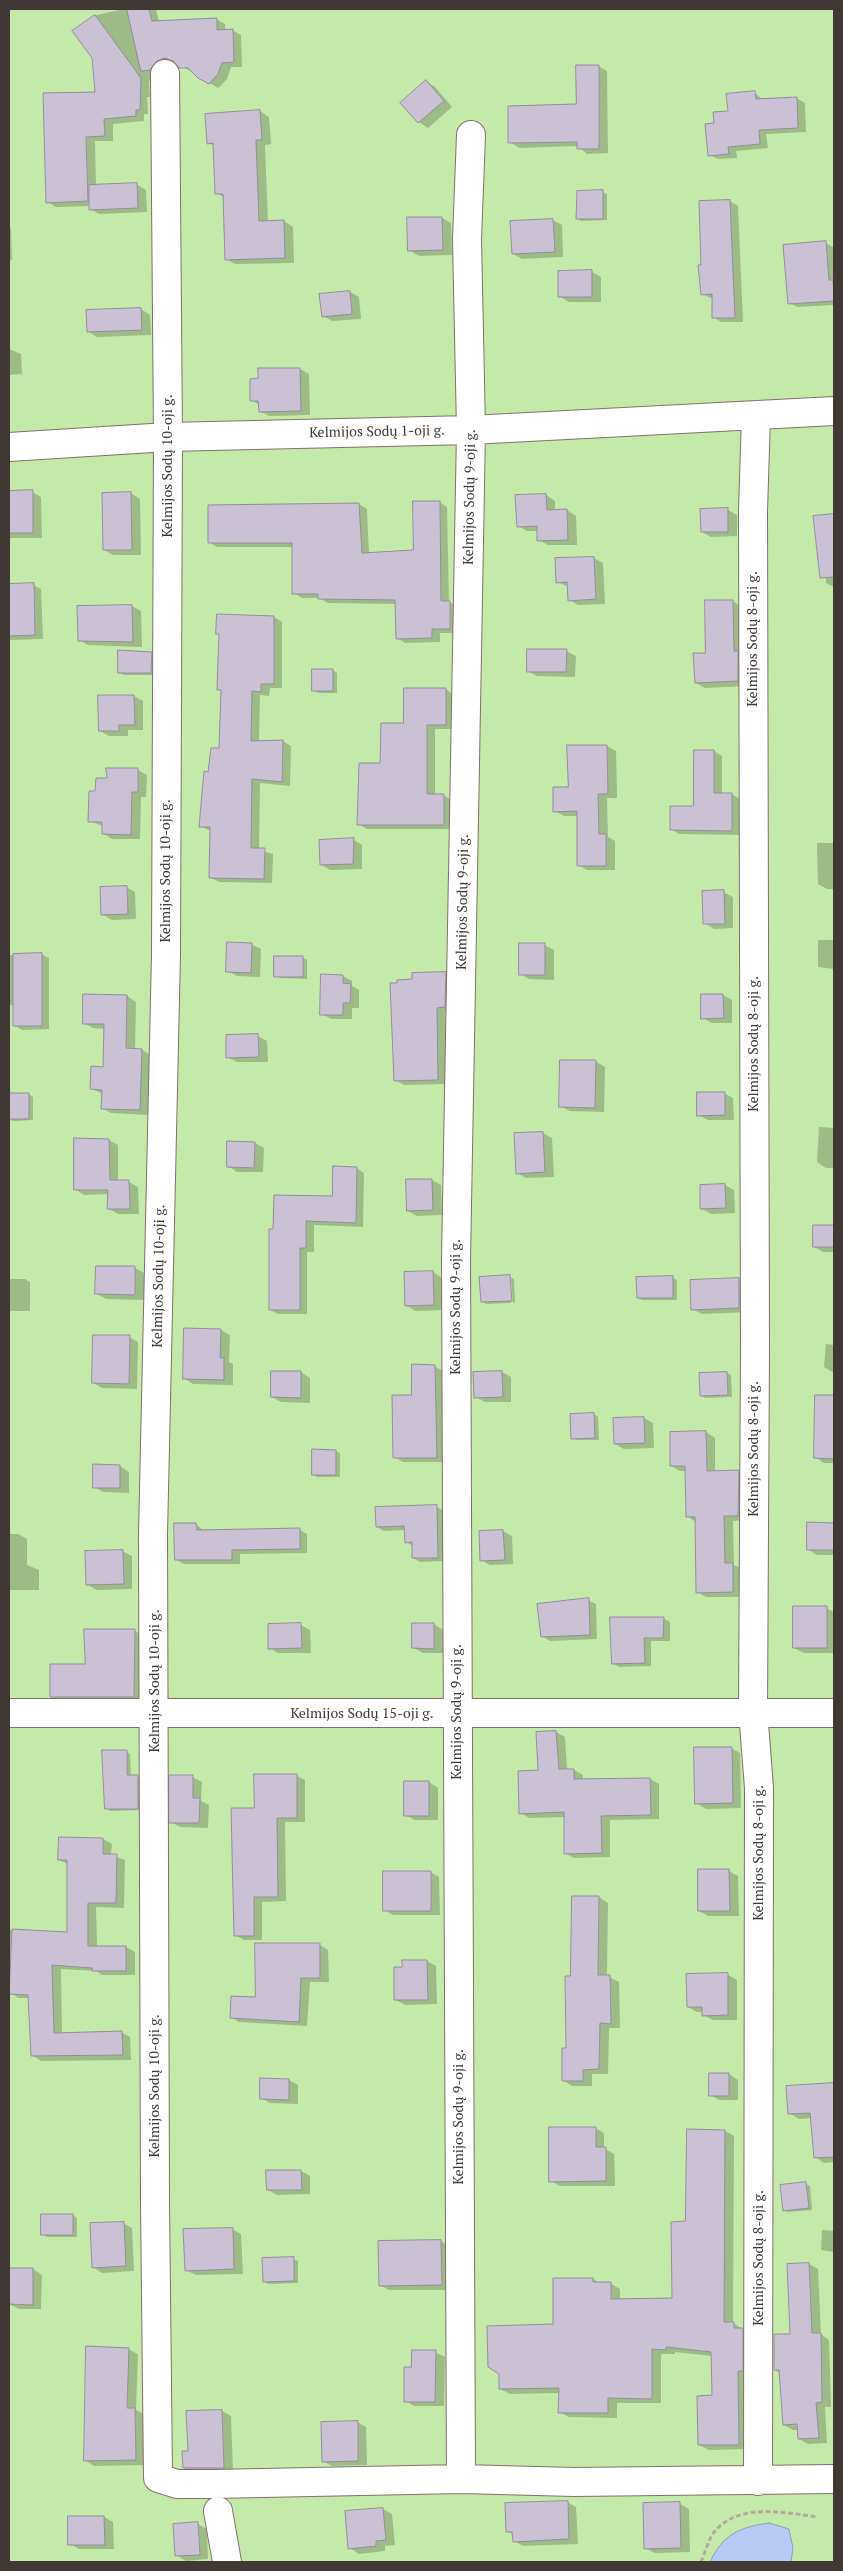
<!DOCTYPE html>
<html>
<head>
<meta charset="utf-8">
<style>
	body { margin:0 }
	#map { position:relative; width:843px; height:2571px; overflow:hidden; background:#fceee9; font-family:"PT Serif",serif }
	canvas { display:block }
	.frame { position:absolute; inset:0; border:10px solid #403834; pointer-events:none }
</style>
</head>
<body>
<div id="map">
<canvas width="843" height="2571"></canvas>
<div class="frame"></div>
</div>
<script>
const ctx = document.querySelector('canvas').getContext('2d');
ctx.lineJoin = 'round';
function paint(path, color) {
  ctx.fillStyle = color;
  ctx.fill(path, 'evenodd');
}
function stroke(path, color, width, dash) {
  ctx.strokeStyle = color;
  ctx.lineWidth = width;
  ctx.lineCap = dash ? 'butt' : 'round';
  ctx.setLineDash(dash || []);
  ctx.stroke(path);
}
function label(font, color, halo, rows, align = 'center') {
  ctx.font = font + ' "PT Serif",serif';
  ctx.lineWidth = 5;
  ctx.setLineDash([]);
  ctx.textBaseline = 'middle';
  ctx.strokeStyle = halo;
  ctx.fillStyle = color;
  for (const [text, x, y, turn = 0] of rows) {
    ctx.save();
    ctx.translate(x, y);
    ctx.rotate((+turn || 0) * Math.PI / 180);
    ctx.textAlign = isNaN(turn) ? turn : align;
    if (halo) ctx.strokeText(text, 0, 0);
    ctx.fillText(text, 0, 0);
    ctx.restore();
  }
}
paint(new Path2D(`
	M9 9H834V2562H9Z`), '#c4eaa9');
const water = new Path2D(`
	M769 2523 789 2529 793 2548 791 2562H710C723 2534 740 2527 769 2523Z`);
paint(water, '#b5cbf5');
stroke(water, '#929fbb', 1);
paint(new Path2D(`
	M123 9H156L159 22 216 19 225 24V31L232 30 241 35 242 67H231L227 79 218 88 177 63 166 65 158 80 149 81 150 97H147L148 114H144V121L113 124V141H95L96 186 136 184 146 190 147 212 99 214 90 209V206L56 207 48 202 97 93 93 57 74 32 97 15Z
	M598 66 607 71 608 153 587 154 578 146 519 148 510 142 578 106Z
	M426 82 435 87 452 107 428 128 419 122 402 103Z
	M755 93 763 100 796 98 805 103 806 132 766 134 768 148 736 151 737 158 718 159 709 155 716 124Z
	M260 111 269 117 271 144 265 145 268 222 284 221 293 227 294 263 235 264 226 259 225 198 217 193 214 146 209 143 206 115Z
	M603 192 607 194V220L581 221 577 218Z
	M730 201 738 206 743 322H721L713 317V299L702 294Z
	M442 218 451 223 452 255 419 256 409 250Z
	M553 220 562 225 563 257 522 259 513 254Z
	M9 228 11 229 12 260 9 261Z
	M825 243 833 247 834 305 797 307 790 303Z
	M592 272 601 277V302H569L559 296Z
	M350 292 359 297 361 319 332 321 323 316Z
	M141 309 150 315 151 335 97 337 88 331Z
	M9 349 21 354 22 374 9 375Z
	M300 369 309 374 310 415 269 416 260 411V405L251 400Z
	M9 492H32L41 497 42 538H9Z
	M131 493 140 499 141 555H113L104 550Z
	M546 495 555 501V511L567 510 576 516 577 545H548L539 540 538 531H527L518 526Z
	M439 502 447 507 449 602 458 607V633H440V642L405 643 397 638 396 604 328 603 319 598H302L294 593 293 547H217L209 542 359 504 367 509 369 554 415 552Z
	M728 510 737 515V536L711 537 702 532Z
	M594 558 603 563 605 604 578 605 569 600V587L557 582Z
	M826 565H834V587L826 583Z
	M33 585 41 589 43 639 9 640V586Z
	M733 601 742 607 747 686 705 688 696 683Z
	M132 606 141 611 142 647 88 645 79 640V607Z
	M218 616 274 617 282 622V688H270L269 696 260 695 259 742 283 741 291 746 290 786 260 783 259 850 273 854 272 883 219 882 210 877 211 831 200 826 210 773 220 750 222 692 218 689 220 635 218 634Z
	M119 651H142L155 655V675H124L119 673Z
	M566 651 576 656 575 677 537 676 528 671Z
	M333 670 337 673V693H318L313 690Z
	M446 689 454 695V729H435V795H443L452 800V829H367L358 824 381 764 404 724Z
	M134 696 143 701V730H128V736H109L100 731Z
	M607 746 616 751 617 798H607L608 837 615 841V870H587L578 865 579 816H564L555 811 569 788Z
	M714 751 722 756V794H732L740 799 739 835 679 834 671 829 694 807Z
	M138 770 147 775 146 797H141L140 839H112L103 833V826L89 821 97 792 108 780Z
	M354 840 362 845V869L330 870 322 865Z
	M817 843H834V889H827L818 884Z
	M126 887 135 892 136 919 112 920 103 915Z
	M723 892 733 897V928L714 929 705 923Z
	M818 940H834V969L818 967Z
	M251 944 261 949 260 977 237 976 228 971Z
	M544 945 554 950V980L529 979 520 974Z
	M41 954 49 958V1029L22 1030 15 1026V1007L9 1004V955Z
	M303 958 307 960V979L280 978 276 976Z
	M445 973 454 979V1012H445L447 1084 404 1085 395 1080 414 981Z
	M343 976 352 981V986L359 990V1008H352V1019H331L322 1014Z
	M723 995 732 1000V1023H712L703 1018Z
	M127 996 136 1002 135 1050H142L151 1055 148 1115 111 1113 102 1108 103 1094 92 1089 104 1068 105 1029 93 1028 84 1023Z
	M227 1036H258L267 1041 268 1062H237L227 1057Z
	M595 1061 605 1067 604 1112 570 1111 560 1106Z
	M724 1093 733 1098 734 1120H708L698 1115Z
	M29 1094 33 1097V1120L13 1121 9 1119V1095Z
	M819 1127 834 1128V1168H826L817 1162Z
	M543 1133 552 1138 554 1177 526 1178 517 1173Z
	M109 1140 118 1145V1182H129L138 1187 139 1214H118L109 1209V1194L84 1195 75 1189Z
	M255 1143 264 1148 263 1172H237L228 1166Z
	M357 1168 364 1173 363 1227 314 1225V1252H307V1314H278L270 1310 274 1230 334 1197Z
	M432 1180 441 1185 442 1215 417 1216 408 1211Z
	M725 1185 734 1190 735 1213 711 1214 702 1209Z
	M814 1226H834V1252H823L814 1247Z
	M97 1267 135 1268 144 1273V1300L106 1299 97 1294Z
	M433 1272 442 1278 443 1310 415 1311 406 1305Z
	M509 1277 511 1303 486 1304 482 1301 481 1278 510 1277H511Z
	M511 1278 514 1279 515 1303H513Z
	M673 1278 677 1280V1300H642L638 1298Z
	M9 1279H25L30 1282V1311H9Z
	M739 1279 748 1284V1312L702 1314 692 1309Z
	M221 1330 230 1335 229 1362 233 1364V1385L193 1384 184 1378Z
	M129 1337 138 1342 137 1389 102 1388 93 1383Z
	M826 1344 834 1345V1373L824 1367Z
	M434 1366 443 1371 445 1462H403L394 1457 412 1396Z
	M301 1372 310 1378V1403L281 1402 272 1397Z
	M502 1372 511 1377V1402H485L476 1397Z
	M727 1373 731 1375 732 1397 705 1398 701 1395Z
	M594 1414 598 1417 599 1440H577L572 1438Z
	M644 1418 653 1423 654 1448 624 1449 615 1444 614 1419Z
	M816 1431 834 1432V1463H824L815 1457Z
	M706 1432 715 1438V1472L738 1471 748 1476 747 1520 733 1521 734 1565 742 1569V1597H706L697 1592 696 1522 688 1517 686 1471H680L671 1466V1433Z
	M336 1451 340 1453V1477H317L313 1474Z
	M120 1466 129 1472V1493L103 1492 94 1487Z
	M437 1507 444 1511 445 1561 420 1562 413 1558V1546L406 1542V1530L384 1531 377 1527Z
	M196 1524 204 1531 300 1530 307 1534V1553L240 1554V1564H184L176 1560Z
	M808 1524H834V1555H817L808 1549Z
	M503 1531 512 1536 513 1564 490 1565 481 1560Z
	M9 1534H18L27 1539V1565L39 1570V1590H9Z
	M122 1551 132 1556V1589L96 1590 87 1584Z
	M588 1600 596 1604 597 1639 550 1641 542 1636Z
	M826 1608 834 1612V1653H804L794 1648Z
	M663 1618 670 1622V1641H651V1666L619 1667 613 1663Z
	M413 1624H434L443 1630V1653H423L414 1648Z
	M269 1625H301L310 1630 311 1653H278L269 1648Z
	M135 1631 144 1636 143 1702H60L51 1697Z
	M556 1732 565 1737 567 1770H574L583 1775V1780L650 1779 659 1784V1819L610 1820V1857L574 1858 565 1853V1817L529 1818 521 1813Z
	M731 1748 740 1753 741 1808 706 1809 697 1803Z
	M126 1751 130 1754 131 1776 142 1779V1810L110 1811 106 1808Z
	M297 1776 305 1780V1822H285L286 1901 262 1902V1940H244L235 1935 255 1809Z
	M192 1777 202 1782 201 1801 209 1805 208 1828 180 1827 171 1822Z
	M405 1782H429L438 1788V1820H415L405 1815Z
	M103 1839 112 1844 111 1855 125 1860 124 1908 96 1907 97 1947H126L135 1952V1975H102L96 1971 61 1969 62 2034 121 2032 130 2037 131 2060 41 2061 32 2055 30 1998H18L9 1991V1930L68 1933 69 1865 60 1860Z
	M699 1870 729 1871 738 1876 739 1916H708L699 1911Z
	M430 1872 439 1877 440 1915H393L384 1910Z
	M573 1897H599L608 1903 607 1976 619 1982 620 2028H609L608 2074H592V2086H572L563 2080 567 2049Z
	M320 1945 328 1950 329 1982H310L307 2026 239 2022 231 2017Z
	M403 1961H427L436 1966 437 2004 405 2005 396 2000Z
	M728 1975 737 1980V2020H713L703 2015V2012H697L688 2007Z
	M710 2074H729L738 2080V2100H719L710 2095Z
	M289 2080 298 2085V2104L270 2103 261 2098Z
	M834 2084V2162L824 2163 815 2157 812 2118 799 2119 789 2113 788 2087Z
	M595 2128 604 2133V2148L614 2154 615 2186H560L551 2181Z
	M725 2131 734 2136 733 2323 752 2335 748 2449 709 2450 699 2445 713 2397 712 2356 675 2352V2354H661V2403H617V2418L569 2417 560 2412V2393L510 2394 500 2389 554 2325V2279H593L600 2283H610L620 2289V2301L673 2300 686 2223Z
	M268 2171H301L310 2176V2194L277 2195 268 2190Z
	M806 2184 810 2186 812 2210 788 2212 784 2210Z
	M73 2215 77 2218V2237H47L43 2234Z
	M123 2223 132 2228 134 2271 102 2273 93 2267Z
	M232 2229 241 2234 243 2274 196 2275 186 2270Z
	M822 2230 834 2231V2252L821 2250Z
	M441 2241 450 2247 451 2290H389L380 2285 379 2242Z
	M293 2259 298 2261V2283L268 2284 264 2281Z
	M809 2264 818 2269 821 2334 829 2340 831 2407H825L827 2443 808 2444 799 2439 798 2430H793L784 2425 780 2373 775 2370 791 2335Z
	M33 2269 42 2275 41 2309H19L9 2304Z
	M128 2349 138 2354 136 2410 144 2414 145 2465 94 2466 85 2460Z
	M435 2352 445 2357 444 2406H414L405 2401 413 2368Z
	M222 2411 231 2416 233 2473H194L184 2468 190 2452Z
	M357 2422 366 2427 367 2465 332 2466 323 2461Z
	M567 2502 576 2507 578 2544 523 2546 514 2541V2535L507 2531Z
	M680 2504 689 2509 690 2552 655 2553 645 2548Z
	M383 2509 392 2514 395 2545 385 2546V2551L359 2554 350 2548Z
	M70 2517H104L113 2522 114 2549H79L70 2544Z
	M198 2524 207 2529 208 2559 186 2561 176 2555Z`), '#0003');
const building = new Path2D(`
	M127 9H149L152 21 217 18V30L233 29 234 62 222 63 218 74 209 84 198 78 188 68H179L173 61 165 58 157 61 150 70 141 71Z
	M95 15 141 78 140 110H136V116L104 119 105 136 86 137 88 201 46 203 43 93 95 92 92 58 72 31Z
	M576 65H599V149H577V142L508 143V106L576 104Z
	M426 80 444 101 418 123 400 103Z
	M755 91 756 99 797 97 798 128 759 130 760 144 728 147 729 154 708 156 705 124 714 123 713 112 728 111 726 94Z
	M260 110 262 140H256L259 221 284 220 285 258 225 260 223 194H215L213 143 207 144 205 114Z
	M137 183 138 208 89 210V185Z
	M603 190V219H576L577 191Z
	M730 200 735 318H712V294L701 295 698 265H701L699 201Z
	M407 217H442L443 250 408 251Z
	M553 219 555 252 512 254 510 221Z
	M826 241 829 280H833L834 301 788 304 783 245Z
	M592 270V297H558V271Z
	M350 291 352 314 322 317 319 294Z
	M141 308 142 330 87 332 86 310Z
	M258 368H300L301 411 259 412 258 401H250V379L258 378Z
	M33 490V533H9V491Z
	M131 492 132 550H103L102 493Z
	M546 494 547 510 567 509 568 540 537 541V526L517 527 515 495Z
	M413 501H440L441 601H450V629H432V638L396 639 395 600 318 599V594H292V543H208V505L359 503 362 553 413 550Z
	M728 508V532H701L700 509Z
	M834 514V577L820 578 813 516Z
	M594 557 596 599 568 601 567 582 556 583 555 558Z
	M34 583 35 635 9 636V584Z
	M705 600H733L734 651H738V681L695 683 693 653H705Z
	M132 605 133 642 78 641 77 606Z
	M217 614 274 616V684H261V692L252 691 251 741 283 740 282 782 252 779 251 848H265L264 879 209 878 210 827H199L204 771 208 772 211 748H219L221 690H217L219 634H216Z
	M527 649H567L566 672H527Z
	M118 650 152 652 151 673H118Z
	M312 669H333V691H312Z
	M404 688H446V725H427V794H444V825H357L359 763H380L381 723H403Z
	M98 695H134L135 725H119V731H99Z
	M567 745H607L608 794H598L599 834H606V866H577V811L553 812V787H568Z
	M694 750H714V793H732V831L670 830V806H693Z
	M106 768H138V792H132L131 835 102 834V822H88L89 791H95L96 778H107Z
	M354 838 353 864 320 865 319 840Z
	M127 886 128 914 101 915 100 887Z
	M724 890 725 924H703L702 891Z
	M227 942 252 943 251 973 226 972Z
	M519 943H545V975H519Z
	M42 953V1026H13V954Z
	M274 956H303V977H274Z
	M446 972 445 1007 437 1008 438 1080 394 1081 390 983H397V980L412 979V973Z
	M321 974 343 975V983L351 984 350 1003H343V1015H320Z
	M83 994 127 995 126 1048 142 1049 140 1110 101 1109 102 1090 90 1089 91 1066 103 1067 104 1024H83Z
	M701 994H723L724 1018 701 1019Z
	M258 1034 259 1057 226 1058V1035Z
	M560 1060H596L595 1108 559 1107Z
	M697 1092H725V1115L697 1116Z
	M9 1093H29V1119H9Z
	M543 1132 545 1172 516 1174 514 1133Z
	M74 1138 109 1139 110 1180H129L130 1209H107L108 1190H74Z
	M227 1141 255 1142 254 1168 227 1167Z
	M333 1166 357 1167 356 1223 306 1221V1248H300V1310H269V1229H273L274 1195 332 1196Z
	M406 1179H432L433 1210 407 1211Z
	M725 1184 726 1208 700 1209V1185Z
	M813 1225H834V1247H813Z
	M96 1266H135V1295L95 1294Z
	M433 1271 434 1305 405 1306 404 1272Z
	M510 1275 512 1301 481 1302 479 1277Z
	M673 1276V1298H637L636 1277Z
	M739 1278V1308L691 1310 690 1280Z
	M184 1328 221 1329 220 1358H224V1380L183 1379Z
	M93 1335H130L129 1384 92 1383Z
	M412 1364 435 1365 437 1458H393L392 1395H411Z
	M271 1371H301V1398L271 1397Z
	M502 1371 503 1397 474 1398 473 1372Z
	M727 1372 728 1395 700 1396 699 1373Z
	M815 1395H834V1459L814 1458Z
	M594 1413 595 1438 571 1439 570 1414Z
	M644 1417 645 1443 614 1444 613 1418Z
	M706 1431 707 1471 739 1470 738 1516H724L725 1563H733V1592L696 1593 695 1517H686L685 1466H670V1432Z
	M312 1449 336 1450V1475H312Z
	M93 1464 120 1465V1488H93Z
	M437 1505 438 1558H412V1542L405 1543 404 1526 376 1527 375 1507Z
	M807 1522 834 1523V1550H807Z
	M174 1523H196L197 1530 300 1528V1549L232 1550V1560H175Z
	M503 1530 505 1560 480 1561 479 1531Z
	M123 1550 124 1584 86 1585 85 1551Z
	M589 1598 590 1635 541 1637 537 1604Z
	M793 1606H827V1648H793Z
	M610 1617H664L663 1638H644L645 1663 612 1664Z
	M301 1623 302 1648 268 1649V1624Z
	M412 1623H434V1649L412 1648Z
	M84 1629H135L134 1697H50V1664H85Z
	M556 1731 559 1769H574V1779L650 1778 651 1815 601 1816 602 1853 564 1854V1812L519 1814 518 1771 538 1770 536 1732Z
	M694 1747H732L733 1803 695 1804Z
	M102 1750H127V1775H138V1809H105Z
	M254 1774H297V1818H277L278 1897H254V1936H234L231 1808H254Z
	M169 1775H193V1798H200L199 1823H169Z
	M404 1781H429V1816H404Z
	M59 1837 103 1838V1854H117L116 1903H88V1946H126V1971H92V1968L52 1965 54 2033 122 2031 123 2055 31 2056 28 1995 9 1994 12 1929 67 1932V1860H58Z
	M698 1869H729L730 1911H698Z
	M383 1871H431V1911H383Z
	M572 1896H599L598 1975H610L611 2024 600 2023 599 2069 583 2070V2081H562V2048H566L565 1976H570Z
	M255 1943H320V1978H301L299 2022 230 2018 231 1996 255 1997Z
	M402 1960H427L428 2000H394V1967H402Z
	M728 1973V2015L702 2016V2007H687L686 1974Z
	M709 2073H729V2096H709Z
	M260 2078 289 2079V2100L260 2099Z
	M834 2083V2157L814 2158 810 2113 788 2114 786 2086Z
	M549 2127H596V2147H606V2181L549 2182Z
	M687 2129 725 2130 724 2322H734V2328H743V2371H738L739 2445H698L697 2396 712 2395 711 2352 666 2347V2350L652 2349V2399L608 2398V2413H558L559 2388 499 2389V2374L488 2367 487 2326 553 2324V2278H593V2282H611V2299L672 2298 671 2222 685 2221Z
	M266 2170H301L302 2190H267Z
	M806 2182 809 2208 783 2211 780 2185Z
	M41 2214H73V2235H41Z
	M124 2222 126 2266 92 2268 90 2223Z
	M233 2228 234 2269 185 2271 183 2229Z
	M441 2240 442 2285 379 2286 378 2241Z
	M294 2257V2281L263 2282 262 2258Z
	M809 2263 812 2333H821L822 2402 816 2403 819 2438 798 2439 797 2424 783 2425 779 2370H774V2334H790L787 2264Z
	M9 2268H33V2305L9 2304Z
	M86 2346 129 2348 127 2408H135L136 2460 84 2461Z
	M412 2350H436L435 2402H404V2367H411Z
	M222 2410 224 2468H183L182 2451H188L186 2411Z
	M358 2421V2461L322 2462 321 2422Z
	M568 2501 569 2539 513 2542 512 2532H506L505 2503Z
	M680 2502 681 2548 644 2549 643 2503Z
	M383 2508 386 2540 376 2541V2546L348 2549 345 2511Z
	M68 2516H104L105 2545H68Z
	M198 2522 200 2555 175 2556 173 2524Z`);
paint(building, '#cac1d4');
stroke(building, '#968d9f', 1);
const street = new Path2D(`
	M165 74 168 437 166 954 153 1534 155 2202 158 2478 177 2484H213L461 2479 574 2482 834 2479
	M756 416 753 511 755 1348 753 1711 759 1788 758 2481
	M9 447 168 437 471 430 834 411
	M9 1713H834
	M461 2479 456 1260 471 430 467 239 471 135
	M218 2511 227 2562`);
stroke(street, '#847068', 30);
stroke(new Path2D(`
	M701 2562C705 2553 709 2538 715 2531 740 2502 786 2513 818 2517`), '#b6aaa6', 3, [5, 2.5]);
stroke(street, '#fff', 28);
label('14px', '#403834', '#fff', [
	["Kelmijos Sodų 1-oji g.",377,432,-1],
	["Kelmijos Sodų 10-oji g.",168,466,-90],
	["Kelmijos Sodų 9-oji g.",470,497,-89],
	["Kelmijos Sodų 8-oji g.",753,639,-90],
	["Kelmijos Sodų 10-oji g.",166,871,-90],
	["Kelmijos Sodų 9-oji g.",463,902,-89],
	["Kelmijos Sodų 8-oji g.",754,1044,-90],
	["Kelmijos Sodų 10-oji g.",159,1276,-89],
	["Kelmijos Sodų 9-oji g.",456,1307,-90],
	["Kelmijos Sodų 8-oji g.",754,1449,-90],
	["Kelmijos Sodų 10-oji g.",155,1681,-90],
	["Kelmijos Sodų 9-oji g.",457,1712,-90],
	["Kelmijos Sodų 15-oji g.",362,1714],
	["Kelmijos Sodų 8-oji g.",759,1853,-90],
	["Kelmijos Sodų 10-oji g.",155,2086,-90],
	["Kelmijos Sodų 9-oji g.",459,2117,-90],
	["Kelmijos Sodų 8-oji g.",759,2258,-90]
]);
</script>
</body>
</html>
